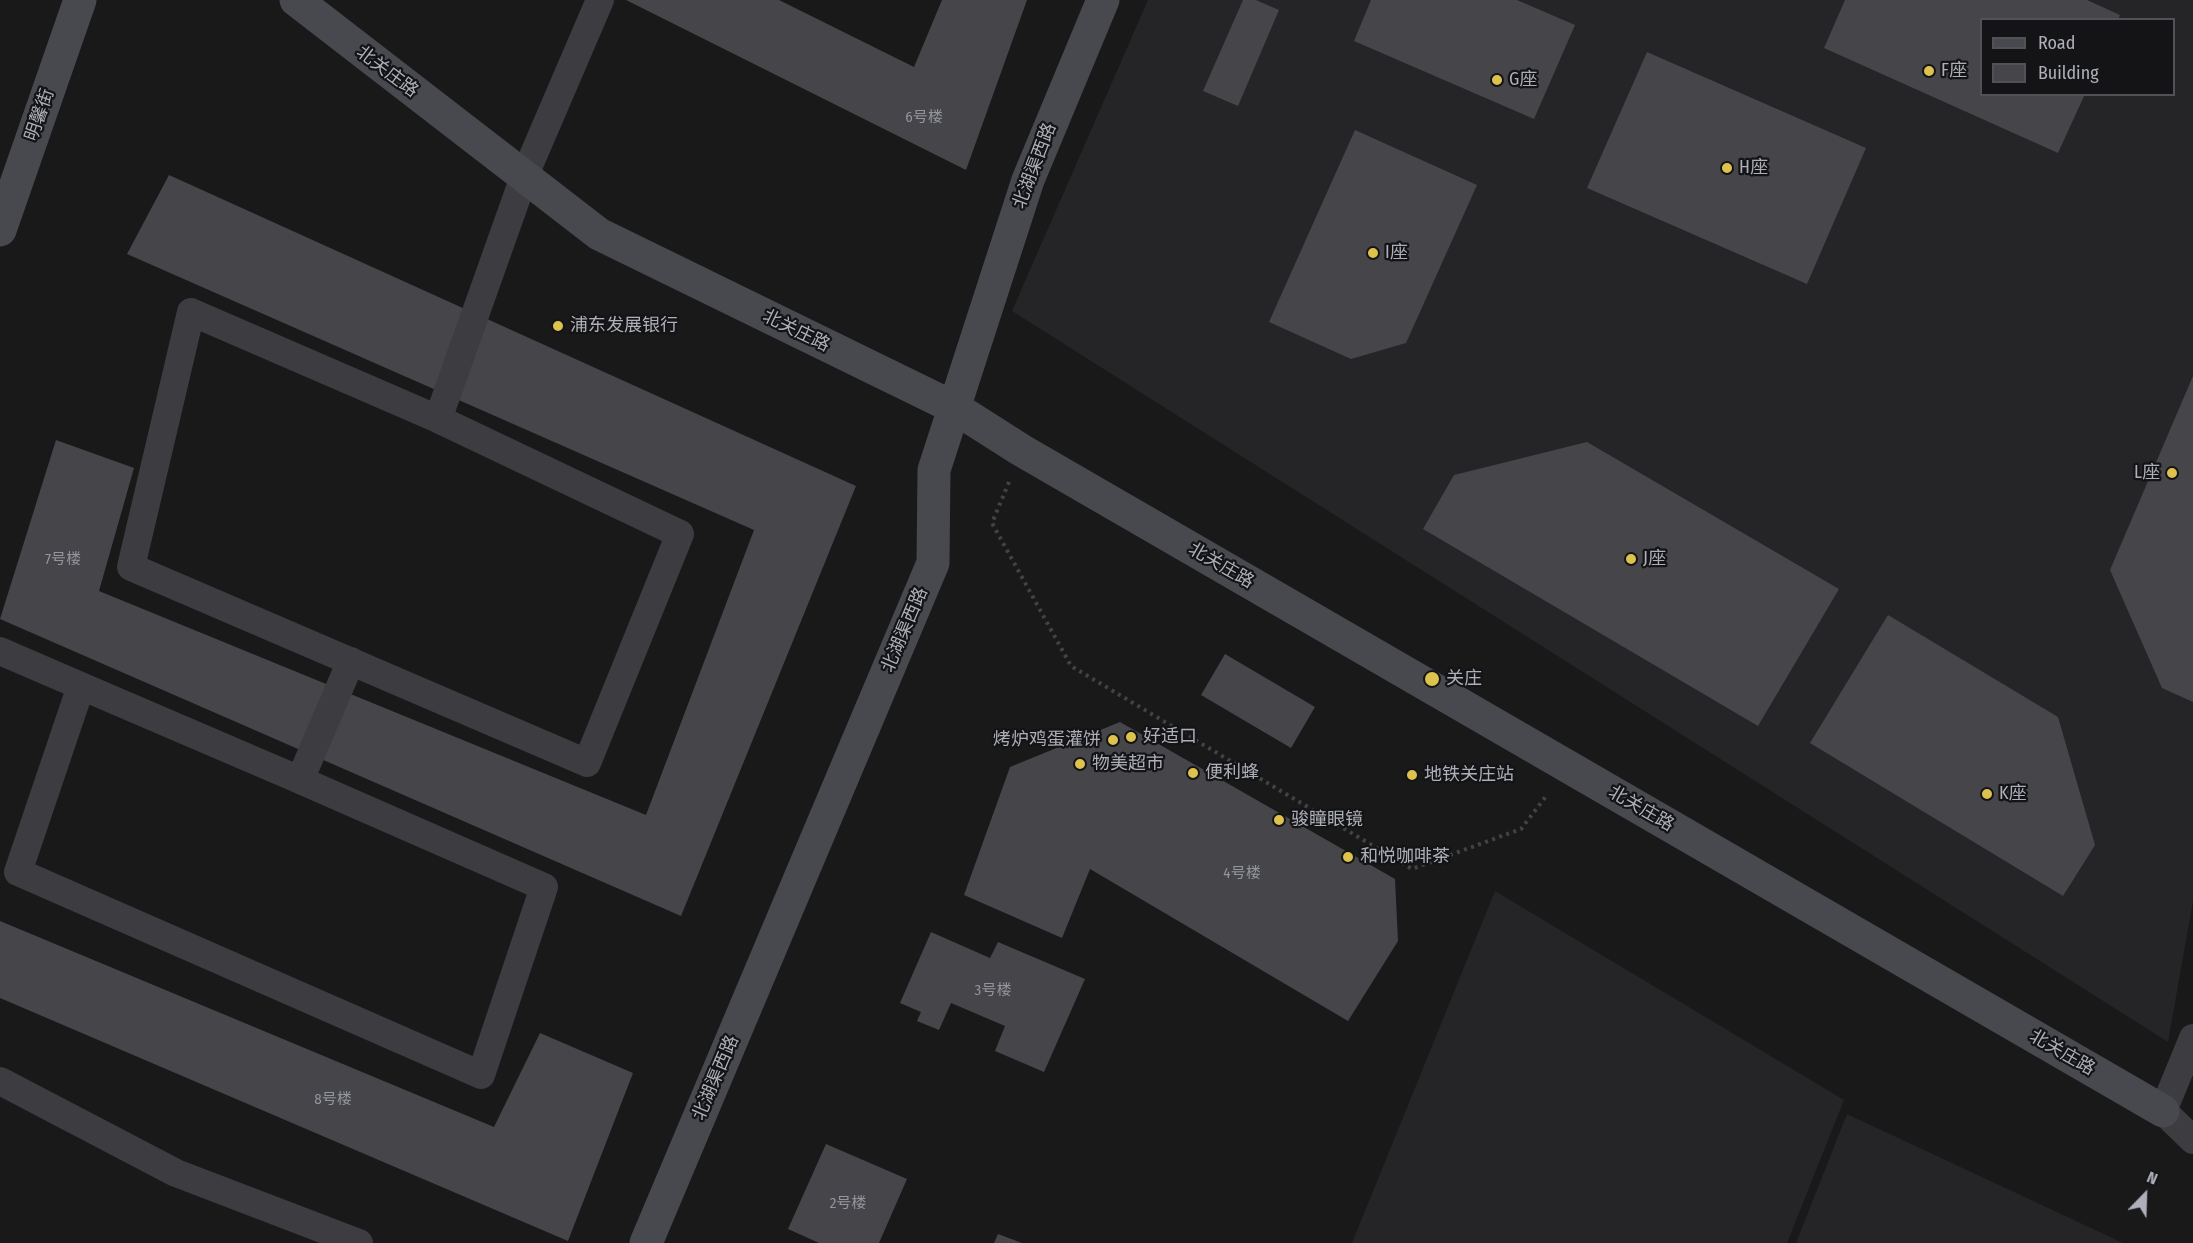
<!DOCTYPE html>
<html>
<head>
<meta charset="utf-8">
<style>
	body { margin:0 }
	#map { position:relative; width:2193px; height:1243px; overflow:hidden; background:#19191a; font-family:"Fira Sans Condensed",sans-serif }
	canvas { display:block }
	.legend { position:absolute; left:1980px; top:18px; width:195px; height:78px; box-sizing:border-box; background:#141416; border:2px solid #515257; margin:0; padding:8px 10px; list-style:none; font-size:18px; color:#adafb9 }
	.legend li { display:flex; align-items:center; gap:12px; height:30px }
	.legend b { width:30px; border:2px solid #515257 }
	.north { position:absolute; left:2115px; top:1165px; width:60px; height:60px; -webkit-text-stroke:4px #141416; paint-order:stroke; rotate:23deg; font-size:16px; font-weight:700; line-height:24px; text-align:center; color:#adafb9 }
	.north::after { content:''; display:block; margin:auto; width:21px; height:27px; background:#adafb9; clip-path:polygon(50% 0,100% 100%,50% 72%,0 100%) }
</style>
</head>
<body>
<div id="map">
<canvas width="2193" height="1243"></canvas>
<ul class="legend">
<li><b style="height:8px;background:#48494f"></b>Road</li>
<li><b style="height:16px;background:#46464a"></b>Building</li>
</ul>
<div class="north">N</div>
</div>
<script>
const ctx = document.querySelector('canvas').getContext('2d');
ctx.lineJoin = 'round';
function paint(path, color) {
  ctx.fillStyle = color;
  ctx.fill(path, 'evenodd');
}
function stroke(path, color, width, dash) {
  ctx.strokeStyle = color;
  ctx.lineWidth = width;
  ctx.lineCap = dash ? 'butt' : 'round';
  ctx.setLineDash(dash || []);
  ctx.stroke(path);
}
function label(font, color, halo, rows, align = 'center') {
  ctx.font = font + ' "Fira Sans Condensed","Noto Sans SC",sans-serif';
  ctx.lineWidth = 4.5;
  ctx.setLineDash([]);
  ctx.textBaseline = 'middle';
  ctx.strokeStyle = halo;
  ctx.fillStyle = color;
  for (const [text, x, y, turn = 0] of rows) {
    ctx.save();
    ctx.translate(x, y);
    ctx.rotate((+turn || 0) * Math.PI / 180);
    ctx.textAlign = isNaN(turn) ? turn : align;
    if (halo) ctx.strokeText(text, 0, 0);
    ctx.fillText(text, 0, 0);
    ctx.restore();
  }
}
paint(new Path2D(`
	M1148 0H2193V901L2168 1042 1012 311ZM1982 20H2174V94H1982Z
	M1495 891 1844 1100 1787 1243H1352Z
	M1847 1114 2106 1235 2123 1243H1796Z`), '#252527');
paint(new Path2D(`
	M626 0H779L914 67 942 0H1027L966 170Z
	M1243 0H1256L1279 10 1238 106 1203 91Z
	M1371 0H1517L1575 25 1534 119 1354 41Z
	M1845 0H2087L2120 15 2118 20H1982V94H2085L2058 153 1824 48Z
	M1647 52 1866 148 1807 284 1587 188Z
	M1355 130 1477 185 1406 343 1351 359 1269 322Z
	M169 175 856 486 681 916 0 619 56 440 134 468 99 591 646 815 754 530 127 254Z
	M2193 376V702L2162 688 2110 570Z
	M1587 442 1839 589 1758 726 1423 529 1454 475Z
	M1888 615 2058 717 2095 845 2063 896 1810 743Z
	M1225 654 1315 707 1291 748 1201 695Z
	M1120 722 1395 879 1398 941 1348 1021 1090 869 1062 938 964 895 1010 767Z
	M0 921 494 1127 540 1033 633 1073 568 1241 0 998Z
	M931 932 990 958 998 942 1085 979 1044 1072 995 1051 1005 1026 951 1003 939 1030 917 1021 921 1012 900 1003Z
	M826 1144 907 1179 879 1243H819L788 1229Z
	M998 1234 1022 1243H994Z`), '#46464a');
stroke(new Path2D(`
	M1009 482 992 523 1071 666 1412 869 1521 829 1547 795`), '#424348', 4, [3, 4.5]);
stroke(new Path2D(`
	M438 419 680 534 587 763 131 567 191 312 438 419 524 177 600 0
	M0 651 81 686
	M300 780 544 887 481 1075 18 872 81 686 300 780 351 661
	M0 1081 176 1173 359 1243
	M2163 1111 2193 1038
	M2163 1111 2193 1140`), '#3c3c41', 28);
stroke(new Path2D(`
	M296 0 599 234 955 408 1021 450 2163 1111
	M0 230 80 0
	M646 1243 933 563 934 470 1028 180 1103 0`), '#48494f', 33);
for (const [x, y, r, color] of [
	[1929,71,6,"#ddc24e"],
	[1497,80,6,"#ddc24e"],
	[1727,168,6,"#ddc24e"],
	[1373,253,6,"#ddc24e"],
	[558,326,6,"#ddc24e"],
	[2172,473,6,"#ddc24e"],
	[1631,559,6,"#ddc24e"],
	[1432,679,8,"#ddc24e"],
	[1131,737,6,"#ddc24e"],
	[1113,740,6,"#ddc24e"],
	[1080,764,6,"#ddc24e"],
	[1193,773,6,"#ddc24e"],
	[1412,775,6,"#ddc24e"],
	[1987,794,6,"#ddc24e"],
	[1279,820,6,"#ddc24e"],
	[1348,857,6,"#ddc24e"]
]) {
  const dot = new Path2D();
  dot.arc(x, y, r, 0, 2 * Math.PI);
  ctx.fillStyle = color;
  ctx.fill(dot);
  stroke(dot, '#141416', 2);
}
label('15px', '#93959d', null, [
	["6号楼",924,118],
	["7号楼",63,560],
	["4号楼",1242,874],
	["3号楼",993,991],
	["8号楼",333,1100],
	["2号楼",848,1204]
]);
label('18px', '#adafb9', '#141416', [
	["F座",1941,71],
	["G座",1509,80],
	["H座",1739,168],
	["I座",1385,253],
	["浦东发展银行",570,326],
	["L座",2160,473,"right"],
	["J座",1643,559],
	["关庄",1446,679],
	["好适口",1143,737],
	["烤炉鸡蛋灌饼",1101,740,"right"],
	["物美超市",1092,764],
	["便利蜂",1205,773],
	["地铁关庄站",1424,775],
	["K座",1999,794],
	["骏瞳眼镜",1291,820],
	["和悦咖啡茶",1360,857]
], 'left');
label('18px', '#adafb9', '#141416', [
	["北关庄路",387,72,37],
	["明馨街",40,115,-71],
	["北湖渠西路",1035,166,-69],
	["北关庄路",796,331,26],
	["北关庄路",1221,566,30],
	["北湖渠西路",905,630,-67],
	["北关庄路",1641,809,30],
	["北关庄路",2062,1053,30],
	["北湖渠西路",716,1078,-67]
]);
</script>
</body>
</html>
